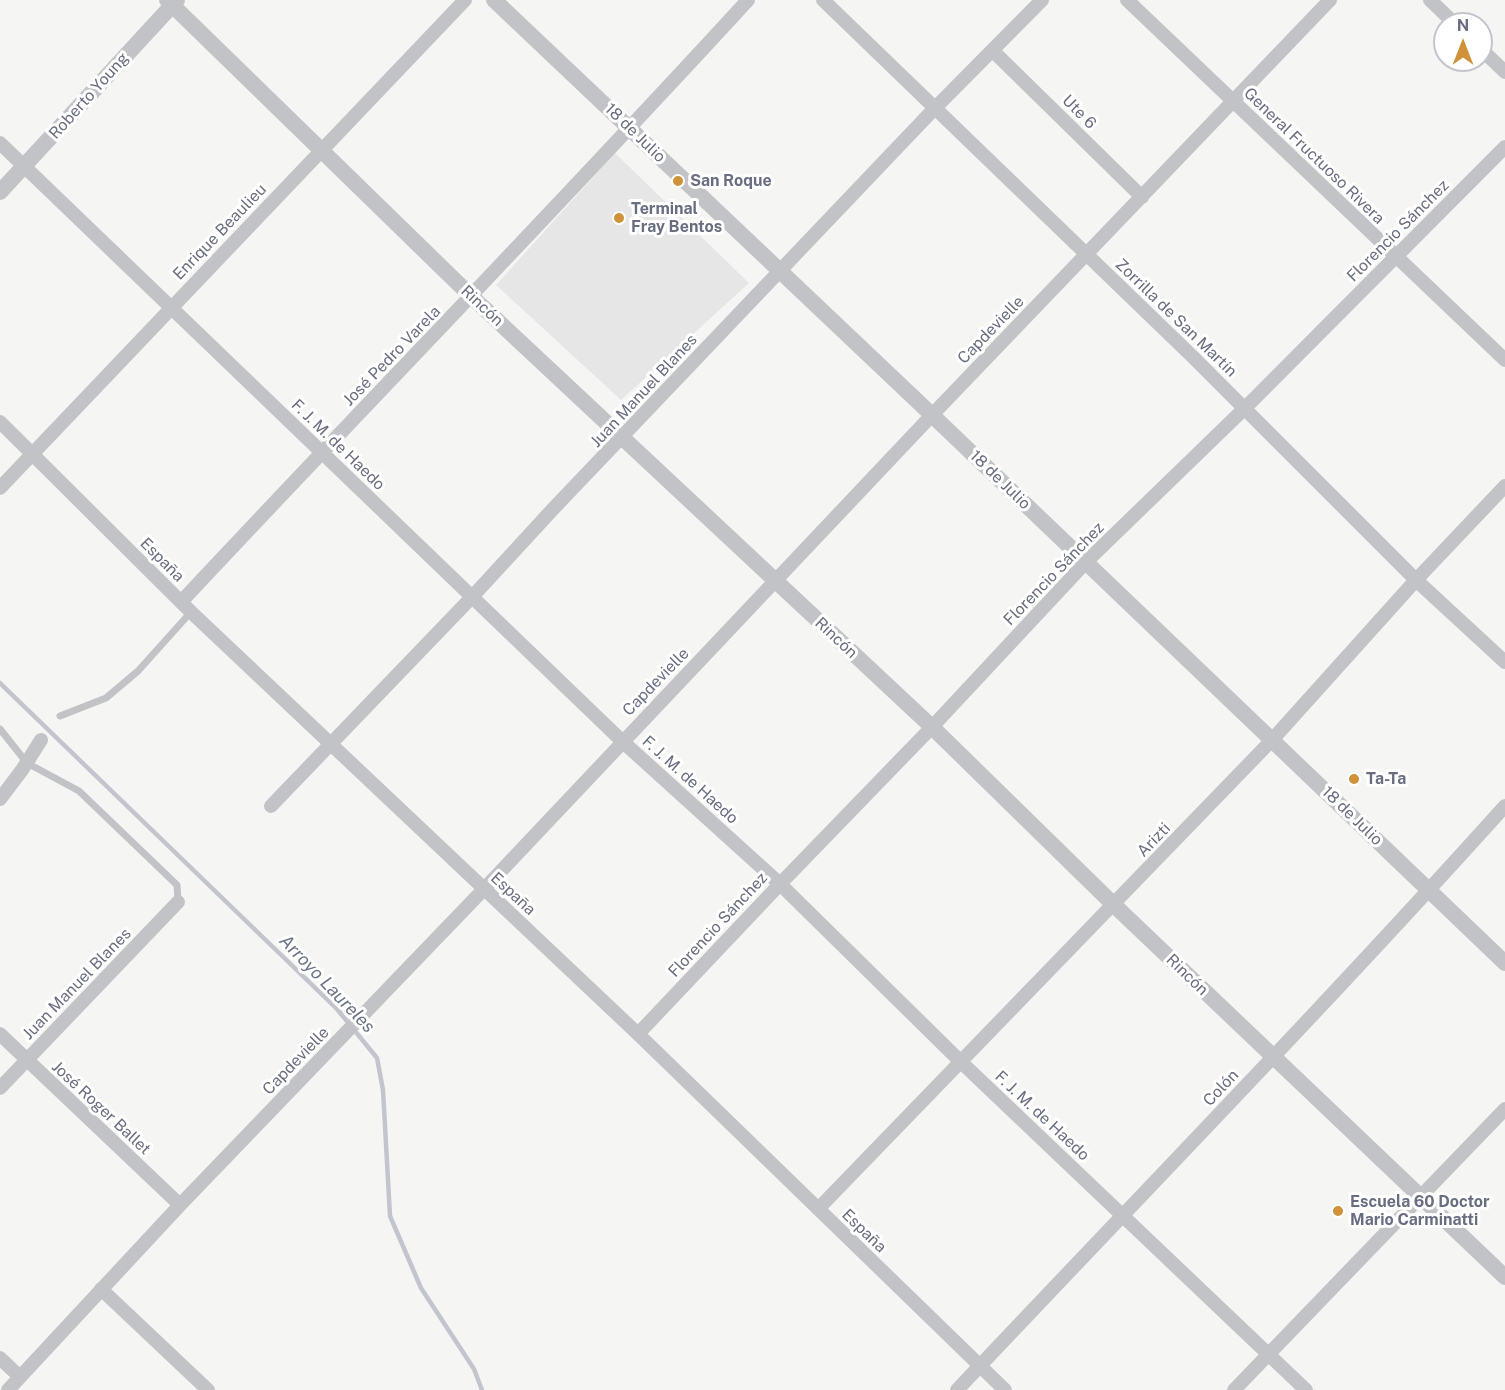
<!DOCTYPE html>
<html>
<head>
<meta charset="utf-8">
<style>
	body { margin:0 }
	#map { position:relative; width:1505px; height:1390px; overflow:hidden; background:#f5f6f3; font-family:"Public Sans",sans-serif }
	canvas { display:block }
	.north { position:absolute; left:1433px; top:12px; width:60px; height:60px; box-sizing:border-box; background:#fff; border:2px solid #c3c5cc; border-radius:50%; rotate:0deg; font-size:16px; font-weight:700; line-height:24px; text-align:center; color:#686d80 }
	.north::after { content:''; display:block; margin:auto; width:21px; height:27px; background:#cf9239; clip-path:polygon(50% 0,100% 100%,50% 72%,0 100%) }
</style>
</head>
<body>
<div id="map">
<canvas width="1505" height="1390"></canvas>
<div class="north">N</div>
</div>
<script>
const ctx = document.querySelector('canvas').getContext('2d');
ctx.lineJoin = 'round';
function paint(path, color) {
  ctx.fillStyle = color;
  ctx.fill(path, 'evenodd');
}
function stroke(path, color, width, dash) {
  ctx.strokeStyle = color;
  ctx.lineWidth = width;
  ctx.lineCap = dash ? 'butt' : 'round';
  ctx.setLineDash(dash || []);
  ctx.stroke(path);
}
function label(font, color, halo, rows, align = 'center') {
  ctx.font = font + ' "Public Sans",sans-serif';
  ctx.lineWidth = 6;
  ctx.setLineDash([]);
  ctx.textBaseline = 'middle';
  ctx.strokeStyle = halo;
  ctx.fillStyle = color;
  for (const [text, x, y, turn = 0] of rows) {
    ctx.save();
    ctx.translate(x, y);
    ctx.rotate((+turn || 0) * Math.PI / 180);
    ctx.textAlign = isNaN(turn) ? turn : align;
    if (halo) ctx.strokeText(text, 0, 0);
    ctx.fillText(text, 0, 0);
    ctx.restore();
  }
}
paint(new Path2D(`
	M615 153 749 283 621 400 496 285Z`), '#e6e6e6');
stroke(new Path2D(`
	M0 683 337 1009 377 1058 383 1090 390 1216 421 1288 474 1369 482 1390`), '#c2c5cd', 4.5);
stroke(new Path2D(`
	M60 716 106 698 138 671 191 612
	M0 729 27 763 79 791 177 885 178 902`), '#c2c3c7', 7);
stroke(new Path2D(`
	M823 0 1194 358 1416 580 1505 662
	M1127 0 1505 360
	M1430 0 1455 24
	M1481 49 1505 72
	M993 51 1142 197
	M0 143 622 741 780 884 961 1062 1306 1390
	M0 422 191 612 638 1034 1005 1390
	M0 488 465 0
	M181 602C369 401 562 203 748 0
	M0 799 22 770 41 740
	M271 806 472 597 553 509 934 109 1042 0
	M0 1034 180 1205
	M638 1034 780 884 932 727 1086 562 1245 408 1505 147
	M0 1088 178 902
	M818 1209 1272 740 1416 580 1505 486
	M101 1289 208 1390
	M0 1358 20 1377
	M8 1390 180 1205 484 889 932 415 1330 0
	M957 1390C1140 1196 1327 1004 1505 806
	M1234 1390 1505 1109`), '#c2c3c7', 14);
stroke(new Path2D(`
	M167 0 472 297 932 727 1114 905 1505 1277
	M494 0 932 415 1505 963
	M0 192 177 0`), '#c2c3c7', 16);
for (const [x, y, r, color] of [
	[678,181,6,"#cf9239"],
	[619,218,6,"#cf9239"],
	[1354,779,6,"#cf9239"],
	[1338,1211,6,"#cf9239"]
]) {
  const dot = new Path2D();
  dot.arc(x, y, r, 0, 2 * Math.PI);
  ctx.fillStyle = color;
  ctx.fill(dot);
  stroke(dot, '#fff', 2);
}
label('16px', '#686d80', '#fff', [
	["Roberto Young",89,96,-48],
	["Ute 6",1079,112,45],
	["18 de Julio",635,133,44],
	["General Fructuoso Rivera",1314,156,44],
	["Florencio Sánchez",1398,231,-45],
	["Enrique Beaulieu",220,232,-46],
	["Rincón",482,306,43],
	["Zorrilla de San Martín",1176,318,44],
	["Capdevielle",991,330,-46],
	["José Pedro Varela",392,356,-46],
	["Juan Manuel Blanes",644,391,-47],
	["F. J. M. de Haedo",338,445,44],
	["18 de Julio",1000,480,44],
	["España",162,560,45],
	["Florencio Sánchez",1054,574,-46],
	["Rincón",836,638,43],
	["Capdevielle",656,682,-46],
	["F. J. M. de Haedo",690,780,42],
	["18 de Julio",1352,816,44],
	["Arizti",1154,840,-46],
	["España",513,894,43],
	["Florencio Sánchez",718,925,-47],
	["Rincón",1187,975,44],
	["Juan Manuel Blanes",77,984,-46],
	["Capdevielle",296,1061,-46],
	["Colón",1221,1088,-47],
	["José Roger Ballet",101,1108,43],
	["F. J. M. de Haedo",1042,1116,43],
	["España",864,1231,44]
]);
label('bold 16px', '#686d80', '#fff', [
	["San Roque",690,181],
	["Terminal",631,209],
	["Fray Bentos",631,227],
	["Ta-Ta",1366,779],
	["Escuela 60 Doctor",1350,1202],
	["Mario Carminatti",1350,1220]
], 'left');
label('italic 18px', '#697384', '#fff', [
	["Arroyo Laureles",327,984,46]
]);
</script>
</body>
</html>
